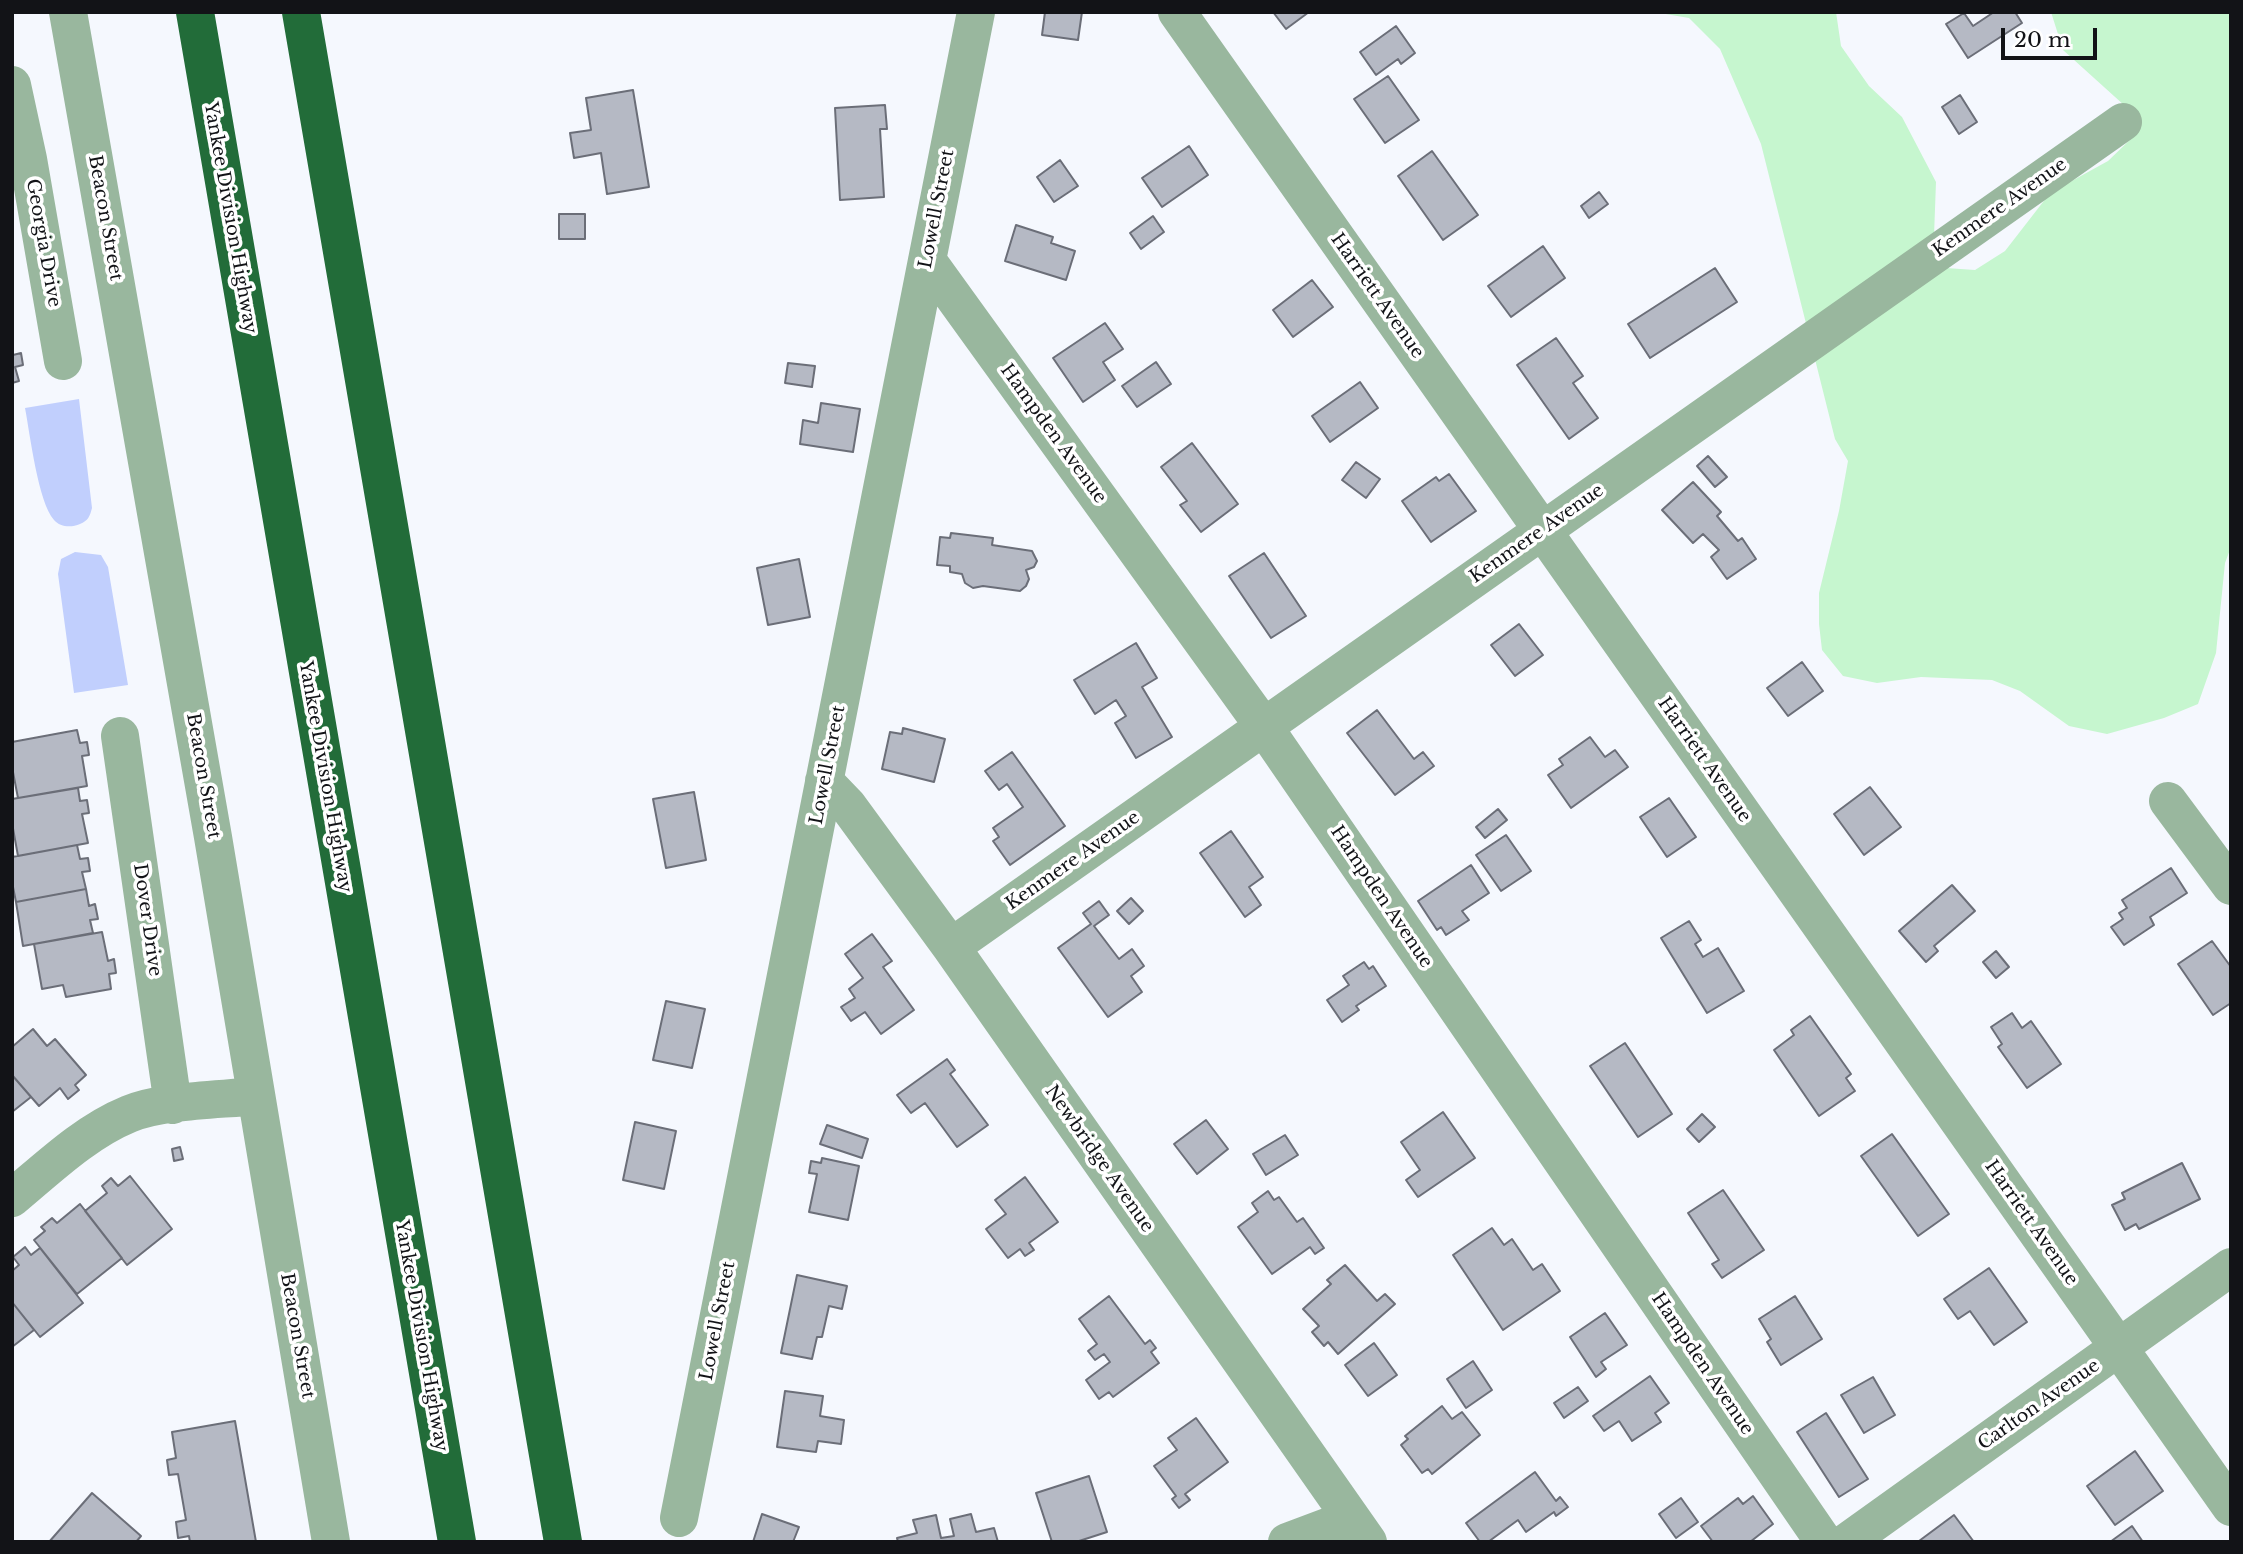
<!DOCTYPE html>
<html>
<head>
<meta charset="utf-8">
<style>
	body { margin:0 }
	#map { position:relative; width:2243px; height:1554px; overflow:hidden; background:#f5f8fe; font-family:"Libre Baskerville",serif }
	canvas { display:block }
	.frame { position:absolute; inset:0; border:14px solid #121317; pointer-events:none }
	.scale { position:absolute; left:2001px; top:28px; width:96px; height:32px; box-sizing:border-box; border:4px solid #121317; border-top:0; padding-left:9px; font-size:21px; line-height:24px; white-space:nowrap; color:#121317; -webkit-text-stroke:5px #fff; paint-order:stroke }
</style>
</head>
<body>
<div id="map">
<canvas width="2243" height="1554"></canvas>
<div class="frame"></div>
<div class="scale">20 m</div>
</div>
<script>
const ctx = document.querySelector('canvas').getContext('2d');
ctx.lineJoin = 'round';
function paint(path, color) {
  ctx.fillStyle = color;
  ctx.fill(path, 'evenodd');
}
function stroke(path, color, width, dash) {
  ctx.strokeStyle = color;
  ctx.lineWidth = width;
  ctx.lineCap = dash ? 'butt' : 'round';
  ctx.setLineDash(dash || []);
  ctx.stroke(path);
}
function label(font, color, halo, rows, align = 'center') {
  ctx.font = font + ' "Libre Baskerville",serif';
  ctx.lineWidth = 7;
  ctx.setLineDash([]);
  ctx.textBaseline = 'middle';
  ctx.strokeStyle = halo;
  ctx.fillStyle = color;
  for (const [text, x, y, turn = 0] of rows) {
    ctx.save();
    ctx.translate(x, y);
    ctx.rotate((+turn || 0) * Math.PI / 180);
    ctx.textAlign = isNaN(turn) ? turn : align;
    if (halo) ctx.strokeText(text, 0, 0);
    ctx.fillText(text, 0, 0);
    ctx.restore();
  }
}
paint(new Path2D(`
	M1654 12H1836L1841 46 1869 86 1902 117 1936 182 1934 236 1946 268 1975 270 2005 251 2050 193 2108 161 2136 134 2135 115 2063 50 2051 12H2231V547L2225 563 2216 653 2198 704 2164 718 2107 734 2069 726 2020 691 1992 680 1921 677 1877 683 1843 676 1822 650 1819 624V593L1839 511 1848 461 1835 439 1761 144 1720 49 1689 18Z`), '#c6f6cf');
paint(new Path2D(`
	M79 399 92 508C90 516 88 521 80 524 71 528 60 527 54 520 38 502 30 434 25 408Z
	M75 552 101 555 108 567 128 685 74 693 58 574 61 559Z`), '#c1cffd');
const building = new Path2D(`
	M1045 12H1082L1078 40 1042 35Z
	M1273 12H1309L1286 29Z
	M1994 12H2015L2022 23 1968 58 1946 24 1964 13 1973 26Z
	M1396 26 1415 53 1401 64 1398 59 1376 75 1360 52Z
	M1388 76 1419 120 1385 143 1354 99Z
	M633 90 649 187 607 194 601 153 574 158 570 133 591 130 586 98Z
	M1960 95 1977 122 1959 134 1942 107Z
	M885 105 887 129H880L884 197 840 200 835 108Z
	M1189 146 1208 175 1162 207 1142 178Z
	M1432 151 1478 215 1443 240 1398 176Z
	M1060 160 1078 186 1054 202 1037 177Z
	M1599 192 1608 204 1589 218 1581 206Z
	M559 214H585V239H559Z
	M1153 216 1164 232 1141 249 1130 233Z
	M1016 225 1053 237 1051 243 1075 251 1066 280 1005 261Z
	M1543 246 1565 278 1511 317 1488 286Z
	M1715 268 1737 302 1650 358 1628 324Z
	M1312 280 1333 307 1293 337 1273 310Z
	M1105 323 1123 349 1103 362 1115 380 1083 402 1053 358Z
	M1556 338 1583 376 1573 383 1598 418 1569 439 1517 365Z
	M12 352 13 355 21 353 23 365 15 367 19 381 12 383Z
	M1156 362 1171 384 1137 407 1122 386Z
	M788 363 815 366 812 387 785 383Z
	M1360 382 1378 408 1330 442 1312 416Z
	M821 403 860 409 853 452 800 444 803 420 818 423Z
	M1192 443 1238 504 1201 532 1180 505 1187 501 1161 467Z
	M1708 456 1727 477 1715 487 1697 466Z
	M1356 462 1380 479 1366 498 1342 480Z
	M1449 474 1476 511 1431 542 1402 501 1436 477 1439 481Z
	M1693 482 1721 512 1717 516 1738 541 1742 538 1756 559 1727 579 1711 557 1719 550 1703 534 1693 543 1662 510Z
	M951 533 993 538 992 545 1032 551 1037 561 1034 567 1026 570 1029 579 1026 586 1020 591 983 586 973 588 965 583 962 574 950 572V566L937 565 940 537 950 538Z
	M1264 553 1306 616 1271 638 1229 576Z
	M799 559 810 617 768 625 757 568Z
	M1519 624 1543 655 1515 676 1491 645Z
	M1136 643 1157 678 1142 687 1172 737 1136 758 1115 723 1126 716 1116 700 1095 714 1074 680Z
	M1802 662 1823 691 1788 716 1767 688Z
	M1377 710 1414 759 1423 752 1434 766 1395 795 1347 733Z
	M903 728 945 739 934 782 882 769 890 732 902 734Z
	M77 730 80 743 87 742 89 755 82 756 87 786 18 798 12 767V742Z
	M1590 737 1605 757 1615 750 1628 767 1571 808 1548 775 1563 765 1559 759Z
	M1012 752 1065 826 1010 865 993 841 999 837 993 828 1023 807 1007 784 999 790 985 771Z
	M1870 787 1901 827 1864 855 1834 814Z
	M78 788 80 801 87 800 89 813 82 814 88 843 18 856 12 823V799Z
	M694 792 706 860 666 868 653 799Z
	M1669 798 1696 837 1667 857 1640 817Z
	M1498 809 1507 820 1485 838 1476 827Z
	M1231 831 1263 877 1249 887 1261 905 1245 917 1200 853Z
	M1506 835 1531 871 1501 891 1476 855Z
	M77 845 80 859 88 858 90 871 82 872 86 889 16 902 12 882V857Z
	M1471 865 1489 893 1462 911 1469 920 1446 935 1441 927 1437 930 1418 901Z
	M2171 868 2187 893 2150 917 2154 925 2124 945 2111 927 2123 919 2119 913 2127 908 2122 900Z
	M1952 885 1975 911 1934 946 1938 951 1926 962 1899 931Z
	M86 889 89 906 95 904 98 919 90 920 93 933 23 946 16 902Z
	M1131 898 1143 911 1129 924 1117 911Z
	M1099 901 1109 915 1094 926 1119 959 1132 949 1144 966 1131 976 1142 992 1108 1017 1058 948 1091 924 1083 913Z
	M1689 921 1701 940 1695 944 1703 957 1718 948 1744 991 1707 1013 1661 938Z
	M102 932 108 961 114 959 116 973 109 974 111 989 66 997 63 985 42 989 34 944Z
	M872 934 892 961 883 967 914 1010 881 1034 865 1012 851 1021 841 1007 855 998 849 989 863 978 845 954Z
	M2212 941 2231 967V1003L2213 1015 2178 964Z
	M1996 951 2009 967 1996 978 1983 962Z
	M1364 962 1369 969 1373 966 1386 986 1356 1006 1359 1010 1342 1022 1327 1000 1349 985 1343 976Z
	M666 1001 705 1009 692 1068 653 1060Z
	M2012 1013 2022 1028 2031 1021 2061 1064 2027 1088 1998 1047 2002 1044 1991 1027Z
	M1810 1016 1851 1074 1846 1078 1855 1091 1819 1116 1774 1050 1794 1035 1791 1030Z
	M33 1029 47 1046 55 1039 86 1075 75 1085 79 1090 68 1099 60 1088 39 1106 12 1075V1047Z
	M1625 1043 1672 1114 1638 1137 1590 1066Z
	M947 1059 955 1070 950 1074 988 1125 957 1147 925 1103 911 1113 897 1095Z
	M12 1075 31 1097 12 1112Z
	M1443 1112 1475 1158 1418 1197 1406 1180 1420 1170 1401 1142Z
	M1702 1114 1715 1127 1699 1142 1687 1129Z
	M1206 1120 1228 1149 1197 1174 1174 1144Z
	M635 1122 676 1131 664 1189 623 1180Z
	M827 1125 868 1139 862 1158 820 1144Z
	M1892 1134 1949 1214 1918 1236 1861 1156Z
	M1285 1135 1298 1155 1266 1175 1253 1154Z
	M180 1147 183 1159 174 1161 172 1149Z
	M822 1158 859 1166 848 1220 809 1212 817 1174 809 1173 811 1161 821 1163Z
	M2182 1163 2200 1199 2139 1229 2136 1224 2125 1230 2112 1205 2125 1199 2122 1193Z
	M130 1176 172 1229 127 1265 85 1211 107 1193 102 1186 111 1178 118 1186Z
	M1025 1177 1058 1222 1029 1243 1034 1250 1025 1256 1020 1249 1008 1258 986 1229 1006 1214 995 1200Z
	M1723 1190 1764 1250 1722 1278 1712 1264 1719 1260 1688 1213Z
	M1268 1191 1274 1200 1279 1197 1297 1222 1303 1218 1324 1248 1315 1254 1310 1247 1272 1274 1238 1227 1258 1212 1252 1203Z
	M80 1204 122 1258 77 1294 34 1240 45 1231 41 1227 52 1218 57 1223Z
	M1492 1228 1504 1245 1512 1239 1533 1270 1542 1264 1560 1291 1503 1330 1453 1255Z
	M25 1247 31 1255 40 1248 83 1303 40 1337 12 1302V1271L19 1265 13 1257Z
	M1345 1265 1377 1301 1385 1294 1395 1304 1338 1354 1328 1342 1324 1346 1312 1332 1319 1326 1303 1309 1331 1284 1327 1280Z
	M1989 1268 2027 1322 1994 1345 1970 1311 1958 1319 1944 1299Z
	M797 1275 847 1286 842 1309 829 1306 822 1337H817L812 1359 781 1353Z
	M1109 1296 1145 1344 1150 1340 1156 1348 1151 1352 1159 1363 1113 1397 1109 1392 1099 1399 1086 1380 1110 1362 1104 1354 1095 1360 1088 1351 1097 1344 1079 1319Z
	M1795 1296 1822 1339 1781 1365 1767 1342 1771 1339 1759 1319Z
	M12 1302 34 1330 12 1347Z
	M1605 1313 1627 1345 1601 1362 1606 1369 1596 1377 1570 1337Z
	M1374 1343 1397 1375 1368 1396 1345 1365Z
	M1473 1361 1492 1390 1466 1408 1447 1379Z
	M1650 1376 1669 1403 1655 1413 1661 1422 1632 1441 1619 1421 1604 1431 1593 1416Z
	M1873 1377 1895 1415 1864 1433 1841 1395Z
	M1578 1387 1588 1401 1564 1418 1554 1403Z
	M785 1391 823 1396 820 1416 844 1420 841 1444 818 1441 816 1452 777 1447Z
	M1442 1406 1452 1419 1462 1412 1480 1435 1432 1474 1428 1469 1422 1473 1401 1445 1408 1439 1405 1436Z
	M1826 1413 1868 1479 1839 1497 1797 1432Z
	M1196 1418 1228 1462 1185 1494 1190 1500 1179 1508 1172 1499 1176 1496 1154 1466 1177 1450 1168 1438Z
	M235 1421 256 1542H190L189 1536 178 1538 176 1522 186 1520 178 1474 169 1475 167 1460 176 1458 172 1432Z
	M2135 1451 2163 1491 2115 1525 2087 1486Z
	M1535 1472 1556 1501 1560 1497 1568 1507 1556 1516 1554 1512 1526 1532 1518 1520 1488 1542H1480L1466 1523Z
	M1089 1476 1107 1532 1076 1542H1052L1036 1493Z
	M92 1493 141 1536 136 1542H49Z
	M1753 1496 1773 1524 1750 1542H1713L1701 1526 1738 1498 1743 1504Z
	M1681 1498 1698 1522 1676 1538 1659 1514Z
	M762 1514 799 1527 793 1542H753Z
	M971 1514 976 1532 994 1528 998 1542H898L897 1538 917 1533 913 1520 936 1515 941 1538 954 1536 950 1519Z
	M1954 1515 1974 1542H1920L1919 1541Z
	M2132 1526 2143 1542H2110Z`);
paint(building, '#b5b9c4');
stroke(building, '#6b6e78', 2);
stroke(new Path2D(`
	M68 12 213 837 331 1542
	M1177 12 2231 1507
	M12 85 28 159 63 361
	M927 260 1264 727 1824 1542
	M120 736 173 1105
	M824 781 848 806 951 947 1368 1542
	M2168 801 2231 886
	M951 947 2123 122
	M12 1198C48 1168 85 1132 129 1114 163 1100 219 1100 256 1096
	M679 1518 976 12
	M1287 1542 1351 1518
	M1847 1542 2231 1267`), '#99b79e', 38);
stroke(new Path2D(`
	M195 12 457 1542
	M301 12 563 1542`), '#226c39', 38);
label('18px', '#121317', '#fff', [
	["Kenmere Avenue",2000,208,-35],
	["Lowell Street",937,209,-79],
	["Beacon Street",105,218,80],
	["Yankee Division Highway",230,218,80],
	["Georgia Drive",43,243,80],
	["Harriett Avenue",1377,296,55],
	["Hampden Avenue",1053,434,54],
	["Kenmere Avenue",1537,534,-35],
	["Harriett Avenue",1704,760,55],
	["Lowell Street",828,765,-79],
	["Beacon Street",203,776,80],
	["Yankee Division Highway",325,777,80],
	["Kenmere Avenue",1073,861,-35],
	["Hampden Avenue",1381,897,56],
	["Dover Drive",147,920,82],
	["Newbridge Avenue",1099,1159,55],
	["Harriett Avenue",2031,1223,55],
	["Lowell Street",718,1321,-79],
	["Beacon Street",297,1336,80],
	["Yankee Division Highway",421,1336,80],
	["Hampden Avenue",1702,1364,56],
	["Carlton Avenue",2039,1405,-35]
]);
</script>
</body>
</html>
